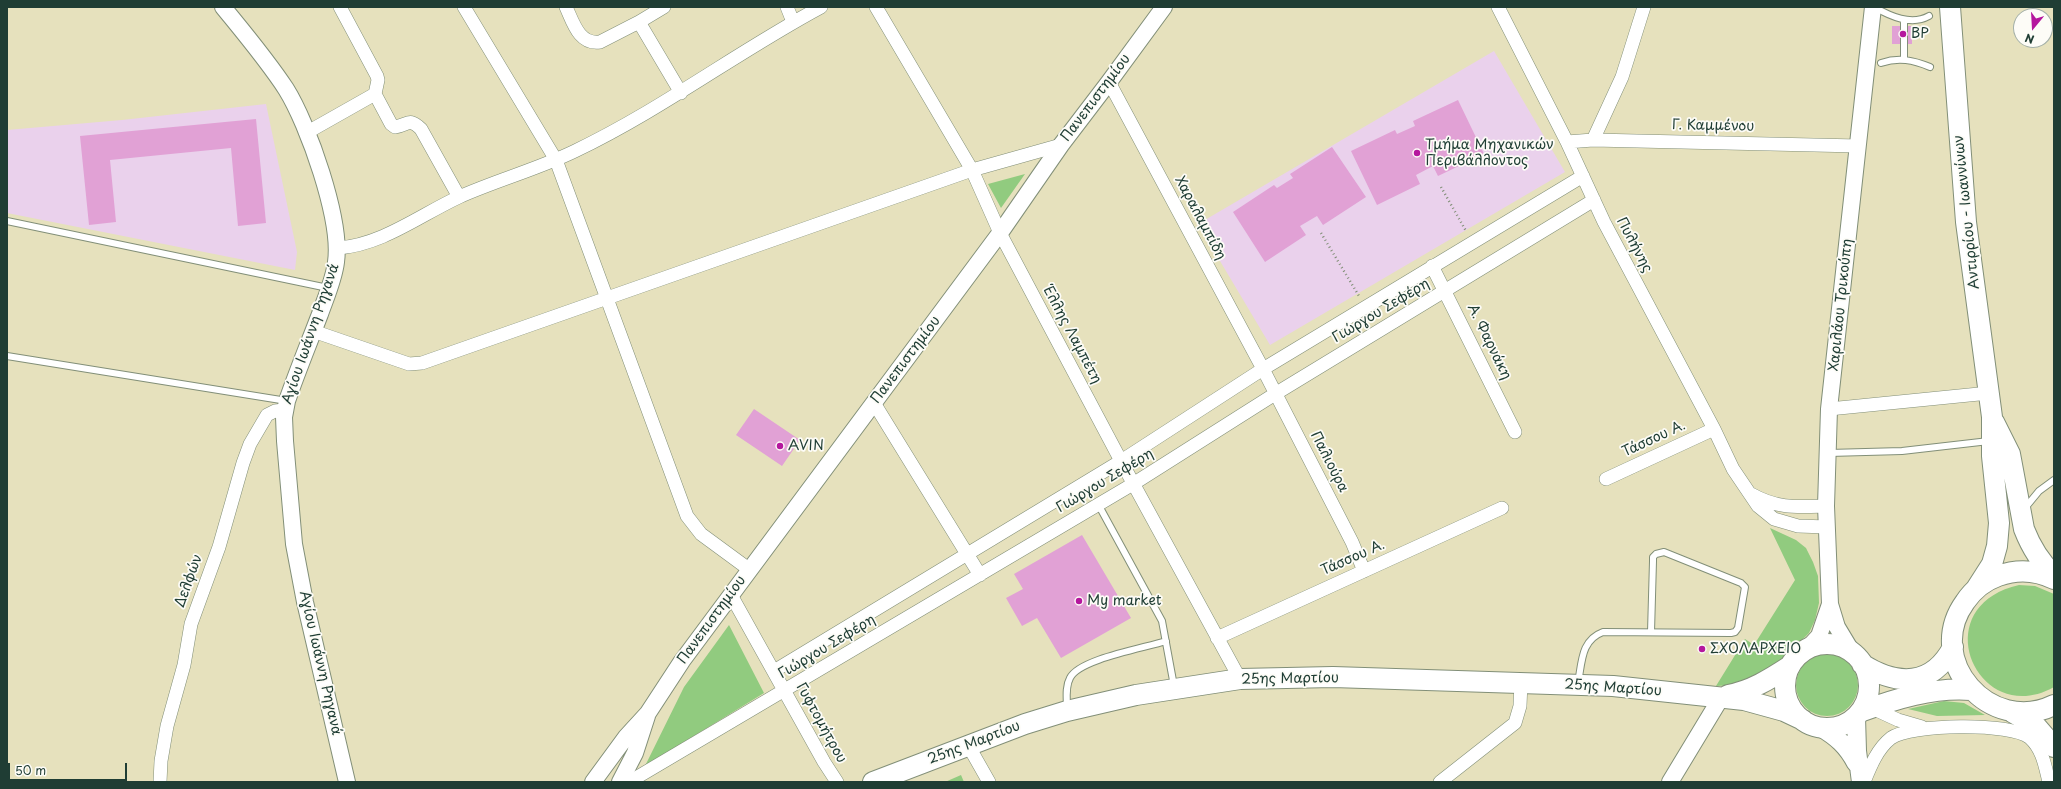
<!DOCTYPE html>
<html>
<head>
<meta charset="utf-8">
<style>
	body { margin:0 }
	#map { position:relative; width:2061px; height:789px; overflow:hidden; background:#e6e1bd; font-family:"Playpen Sans",sans-serif }
	canvas { display:block }
	.frame { position:absolute; inset:0; border:8px solid #1f3d34; pointer-events:none }
	.north { position:absolute; left:2013px; top:8px; width:40px; height:40px; box-sizing:border-box; background:#fdfcf7; border:1px solid #a4b0a9; border-radius:50%; rotate:198deg; font-size:11px; font-weight:700; line-height:16px; text-align:center; color:#1f3d34 }
	.north::after { content:''; display:block; margin:auto; width:14px; height:18px; background:#b5179e; clip-path:polygon(50% 0,100% 100%,50% 72%,0 100%) }
	.scale { position:absolute; left:8px; top:763px; width:119px; height:18px; box-sizing:border-box; border:2px solid #1f3d34; border-top:0; padding-left:5px; font-size:12px; line-height:14px; white-space:nowrap; color:#1f3d34; -webkit-text-stroke:3px #fdfcf7; paint-order:stroke }
</style>
</head>
<body>
<div id="map">
<canvas width="2061" height="789"></canvas>
<div class="frame"></div>
<div class="north">N</div>
<div class="scale">50 m</div>
</div>
<script>
const ctx = document.querySelector('canvas').getContext('2d');
ctx.lineJoin = 'round';
function paint(path, color) {
  ctx.fillStyle = color;
  ctx.fill(path, 'evenodd');
}
function stroke(path, color, width, dash) {
  ctx.strokeStyle = color;
  ctx.lineWidth = width;
  ctx.lineCap = dash ? 'butt' : 'round';
  ctx.setLineDash(dash || []);
  ctx.stroke(path);
}
function label(font, color, halo, rows, align = 'center') {
  ctx.font = font + ' "Playpen Sans",sans-serif';
  ctx.lineWidth = 3.5;
  ctx.setLineDash([]);
  ctx.textBaseline = 'middle';
  ctx.strokeStyle = halo;
  ctx.fillStyle = color;
  for (const [text, x, y, turn = 0] of rows) {
    ctx.save();
    ctx.translate(x, y);
    ctx.rotate((+turn || 0) * Math.PI / 180);
    ctx.textAlign = isNaN(turn) ? turn : align;
    if (halo) ctx.strokeText(text, 0, 0);
    ctx.fillText(text, 0, 0);
    ctx.restore();
  }
}
paint(new Path2D(`
	M1494 51 1565 172 1270 345 1198 224Z
	M266 104 297 252 295 270 7 213V130L122 120Z`), '#ead1ec');
paint(new Path2D(`
	M1025 174 1001 208 988 184Z
	M1770 528 1796 540 1806 548 1813 562 1818 576 1819 603 1815 620 1809 633 1772 670 1737 685 1716 686 1745 639 1754 645 1795 580Z
	M2019 585 2035 586 2054 594V687C1978 730 1923 607 2019 585Z
	M729 625 764 693 645 766 684 687Z
	M1796 685a31 31 0 1 1 62 0a31 31 0 1 1-62 0Z
	M1944 701 1964 703 1985 715 1937 716 1908 709Z
	M961 775 964 782H945Z`), '#91cb7f');
paint(new Path2D(`
	M1892 26H1912V44H1892Z
	M1458 100 1484 154 1438 176 1433 166 1416 175 1420 184 1377 205 1351 151 1395 130 1397 134 1415 126 1413 121Z
	M256 119 266 223 238 226 231 148 110 160 116 222 89 225 80 136Z
	M1332 147 1366 197 1323 225 1317 216 1300 226 1306 235 1265 262 1233 212 1274 185 1277 188 1293 178 1290 174Z
	M754 409 800 440 782 466 736 435Z
	M1082 535 1131 618 1061 658 1037 618 1022 626 1006 598 1023 589 1014 574Z`), '#e1a1d5');
const service = new Path2D(`
	M1874 7C1890 16 1911 26 1929 16
	M1904 20V59
	M1881 63C1899 57 1913 60 1930 67
	M7 221 328 288
	M7 356 287 401
	M1829 453 1902 451 1989 441
	M1098 504 1162 621 1174 686
	M2025 508 2039 491 2054 480
	M1578 683C1582 662 1581 640 1603 632L1731 633 1735 632 1738 628 1745 587 1741 583 1664 552 1656 554 1653 557V561L1651 632
	M1067 709C1067 699 1065 687 1070 678 1079 659 1145 648 1166 641`);
const minor = new Path2D(`
	M340 7 377 76 378 80 375 94 391 124 395 127C409 125 408 117 421 129L459 197
	M464 7 556 160 687 516 701 534 750 570
	M566 7C573 22 579 45 600 42L639 22 681 93
	M787 7 793 22
	M876 7 972 170 1000 233 1121 461 1240 679
	M1498 7 1567 142 1604 222 1714 429 1733 469 1758 506 1774 519 1798 526 1827 527
	M639 22 664 7
	M1109 82 1263 369 1352 542 1364 571
	M306 133 375 94
	M1593 140 1622 77 1644 7
	M1567 142 1593 140 1858 146
	M338 248C382 245 420 215 459 197 497 180 538 169 575 151 661 110 737 52 821 7
	M1432 266 1515 432
	M313 331 409 364 422 363 972 170 1061 145
	M874 403 980 575
	M1829 409 1989 393
	M1606 479 1714 429
	M1751 494C1778 509 1796 507 1826 506
	M731 595 824 762 837 782
	M1217 638 1502 508
	M774 671 1121 461 1263 369 1583 176
	M1872 708 1898 720 1922 727
	M968 745 989 782
	M160 782 161 761 167 726 184 665 191 624 219 547 243 463 250 444 267 415 275 411 284 410
	M629 782 1133 484 1275 394 1594 200
	M1440 782 1515 723 1520 706 1521 682
	M1864 782C1870 767 1877 749 1891 738 1910 724 2012 722 2030 738 2043 750 2045 766 2049 782`);
const tertiary = new Path2D(`
	M223 7C245 34 267 60 286 89 308 124 342 220 336 262 334 279 326 297 320 314 309 343 297 372 287 401L284 417 285 441 294 544 305 602 347 782
	M1807 649 1819 636 1830 604
	M1852 652 1837 627 1830 604 1826 506 1829 409 1873 7
	M593 782 626 737 648 713 682 661 1000 233 1061 145 1109 82 1164 7
	M620 782 635 753 647 716
	M1670 782 1722 696`);
const secondary = new Path2D(`
	M1856 717 1857 751 1861 782
	M1820 727C1837 737 1847 746 1856 763`);
const primary = new Path2D(`
	M1950 7 1966 222 1992 417V456L1999 523 1997 546 1992 564 1976 589
	M1994 422 2010 454 2024 529C2031 547 2040 562 2054 575
	M2054 579C2036 570 2017 569 1998 576 1984 581 1973 590 1965 602 1923 660 1990 736 2054 705
	M1785 686a42 42 0 1 1 84 0a42 42 0 1 1-84 0Z
	M1862 664C1897 686 1932 687 1953 647
	M1728 695C1751 691 1770 679 1790 666
	M1860 712C1895 699 1933 687 1971 690
	M2012 712 2036 726 2054 747
	M873 782 1025 724 1067 711 1136 695 1240 679 1333 677 1613 686 1744 700 1784 711 1803 720`);
stroke(service, '#828f78', 8);
stroke(minor, '#828f78', 14);
stroke(tertiary, '#828f78', 18);
stroke(secondary, '#828f78', 20);
stroke(primary, '#828f78', 22);
stroke(new Path2D(`
	M1441 187 1466 231
	M1321 233 1359 296`), '#828f78', 2.5, [1, 3]);
stroke(service, '#fff', 6);
stroke(minor, '#fff', 13);
stroke(tertiary, '#fff', 16);
stroke(secondary, '#fff', 18);
stroke(primary, '#fff', 20);
for (const [x, y, r, color] of [
	[1903,34,4,"#b5179e"],
	[1417,153,4,"#b5179e"],
	[780,446,4,"#b5179e"],
	[1079,601,4,"#b5179e"],
	[1702,649,4,"#b5179e"]
]) {
  const dot = new Path2D();
  dot.arc(x, y, r, 0, 2 * Math.PI);
  ctx.fillStyle = color;
  ctx.fill(dot);
  stroke(dot, '#fdfcf7', 1.5);
}
label('14px', '#1f3d34', '#fdfcf7', [
	["BP",1911,34],
	["Τμήμα Μηχανικών",1425,145],
	["Περιβάλλοντος",1425,161],
	["AVIN",788,446],
	["My market",1087,601],
	["ΣΧΟΛΑΡΧΕΙΟ",1710,649]
], 'left');
label('14px', '#1f3d34', '#fdfcf7', [
	["Πανεπιστημίου",1096,98,-53],
	["Γ. Καμμένου",1713,126,1],
	["Αντιρρίου - Ιωαννίνων",1967,212,-96],
	["Χαραλαμπίδη",1200,218,62],
	["Πυλήνης",1634,245,62],
	["Χαριλάου Τρικούπη",1841,305,-84],
	["Γιώργου Σεφέρη",1381,311,-31],
	["Αγίου Ιωάννη Ρηγανά",311,334,-71],
	["Έλλης Λαμπέτη",1072,335,62],
	["Α. Φαρνάκη",1489,342,64],
	["Πανεπιστημίου",906,360,-53],
	["Τάσσου Α.",1654,439,-25],
	["Παλιούρα",1329,462,63],
	["Γιώργου Σεφέρη",1105,481,-31],
	["Τάσσου Α.",1353,558,-24],
	["Δελφών",189,581,-70],
	["Πανεπιστημίου",712,620,-54],
	["Γιώργου Σεφέρη",827,647,-31],
	["Αγίου Ιωάννη Ρηγανά",320,663,77],
	["25ης Μαρτίου",1290,679,-1],
	["25ης Μαρτίου",1613,688,4],
	["Γυφτομήτρου",821,723,61],
	["25ης Μαρτίου",974,743,-21]
]);
</script>
</body>
</html>
